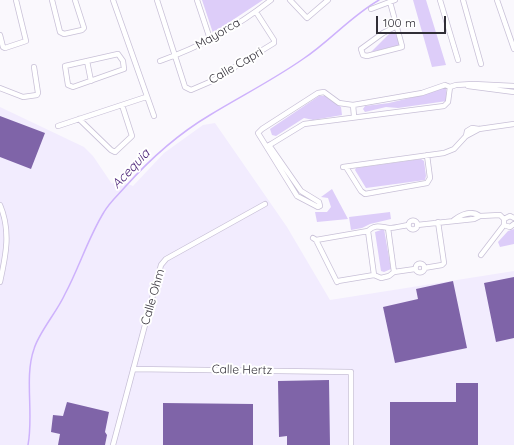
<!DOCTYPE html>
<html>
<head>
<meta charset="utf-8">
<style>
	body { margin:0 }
	#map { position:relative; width:514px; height:445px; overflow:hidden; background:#faf8fd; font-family:Quicksand,sans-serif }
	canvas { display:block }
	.scale { position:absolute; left:376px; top:16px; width:70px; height:18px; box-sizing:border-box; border:2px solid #312e37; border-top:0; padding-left:5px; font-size:12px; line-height:14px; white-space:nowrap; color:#312e37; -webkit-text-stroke:3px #fff; paint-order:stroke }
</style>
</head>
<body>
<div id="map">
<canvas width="514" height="445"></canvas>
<div class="scale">100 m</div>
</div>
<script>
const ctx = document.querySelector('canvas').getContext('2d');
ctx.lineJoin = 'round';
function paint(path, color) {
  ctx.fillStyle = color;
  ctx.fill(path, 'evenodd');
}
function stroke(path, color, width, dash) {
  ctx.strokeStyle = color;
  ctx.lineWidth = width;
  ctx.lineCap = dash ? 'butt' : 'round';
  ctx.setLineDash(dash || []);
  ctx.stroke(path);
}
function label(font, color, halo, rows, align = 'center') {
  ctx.font = font + ' Quicksand,sans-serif';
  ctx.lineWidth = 4;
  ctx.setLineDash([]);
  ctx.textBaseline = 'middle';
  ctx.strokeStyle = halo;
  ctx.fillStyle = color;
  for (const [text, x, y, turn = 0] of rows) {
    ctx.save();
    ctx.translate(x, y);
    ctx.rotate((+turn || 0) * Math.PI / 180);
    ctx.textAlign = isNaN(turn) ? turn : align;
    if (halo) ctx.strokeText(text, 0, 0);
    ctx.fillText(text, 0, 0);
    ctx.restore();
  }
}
paint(new Path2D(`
	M0 107 84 147 93 156 112 184 118 178 120 181 133 186 164 153 203 125 215 123 287 227 330 300 514 271V445H0Z`), '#f2ecfe');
paint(new Path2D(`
	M202 0H263L213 33Z
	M413 0H426L446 65 432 67Z
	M395 32 400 45 371 52 389 34Z
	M446 87 447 101 398 108 386 107 365 112 363 109 365 106 389 103 426 94Z
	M319 96H325L341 107 342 115 313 120 304 118 276 136 272 135 270 129Z
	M421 159 424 161 426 176 425 180 366 188 355 170 356 168Z
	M332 189 348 219 317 222 315 212H327L331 207 328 198 321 197Z
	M390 212 391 219 370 224 362 228 351 230 349 217Z
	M384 229 391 269 384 272 381 271 375 232Z
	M514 229V244L500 247 498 242 508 231Z`), '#ddcdf9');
stroke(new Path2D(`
	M28 445C34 414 24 377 34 349 39 332 57 312 65 294 79 268 88 238 104 212 109 203 118 195 125 187 150 159 178 134 210 115 241 96 273 80 303 59 330 41 351 16 379 0`), '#ceb2fc', 1.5);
paint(new Path2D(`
	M0 116 45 133 31 169 0 157Z
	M514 277V338L496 342 484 283Z
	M453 281 467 348 395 363 383 307 418 299 416 289Z
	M329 380 330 445H287V436L279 437 278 381Z
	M456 383H478V445H390V402H456Z
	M67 402 109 412 105 432 107 435 105 445H58L60 434 51 432 53 415 63 416Z
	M163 403 253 404V445H163Z`), '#7f64a8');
const minor = new Path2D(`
	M52 0 60 32 64 34 82 30 84 28 75 0
	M113 0 154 116
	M157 0 185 87 191 90 212 81 274 43V40L256 12
	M197 0 210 39
	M290 0 307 18 328 0
	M440 0 458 60
	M463 0 481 64
	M497 0 514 49
	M390 2 402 46V47L367 56 363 55 361 49 383 33 397 26
	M371 9 395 0
	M0 35 3 47 5 48 26 41 16 0
	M118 54 123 61 124 69 73 87 68 85 65 66Z
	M87 61 91 81
	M160 61C200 47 238 26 271 0
	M468 86 514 92
	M0 88 23 97 37 95 38 93 34 67
	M353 105 354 116
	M79 119 111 150 115 152 132 136 122 105
	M58 126 146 97
	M466 136 467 131 472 128 479 129 514 124
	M269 145 301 191 319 202 320 206 318 207 297 196 258 133 262 129 318 93 324 92 339 103 353 105 422 93 445 85 450 87 456 85 473 84 514 86
	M268 146 304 124 444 106 448 102 450 87
	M343 167 444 153 454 149 466 136 479 129
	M346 167 361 191 365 194 427 183 430 178 427 155
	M0 205C11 231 6 255 0 282
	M504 219 510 216 514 218
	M454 220C462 214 471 210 480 216
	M408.5 225a4.5 4.5 0 1 1 9 0a4.5 4.5 0 1 1-9 0Z
	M417 225 474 219 480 216 500 215 504 219V225L481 255
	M504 225 510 227 514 224
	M388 228 394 272
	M368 231 374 275
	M313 238 316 240 337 282
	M316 240 368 231C375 224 381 227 389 228 395 228 402 226 408 225
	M415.5 268a4.5 4.5 0 1 1 9 0a4.5 4.5 0 1 1-9 0Z
	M424 268 442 265 444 263 438 222
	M338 281 374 275 381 278 389 276 394 272 415 269
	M133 369 351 372V445
	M113 445 161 265 166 259 265 204`);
stroke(minor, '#c8c0d7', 6);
stroke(minor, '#fff', 4.5);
label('12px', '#312e37', '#fff', [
	["Mayorca",218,34,-30],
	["Calle Capri",236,66,-30],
	["Calle Ohm",153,297,-74],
	["Calle Hertz",242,370,1]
]);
label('italic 13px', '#4d2679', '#fff', [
	["Acequia",131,169,-47]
]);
</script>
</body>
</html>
